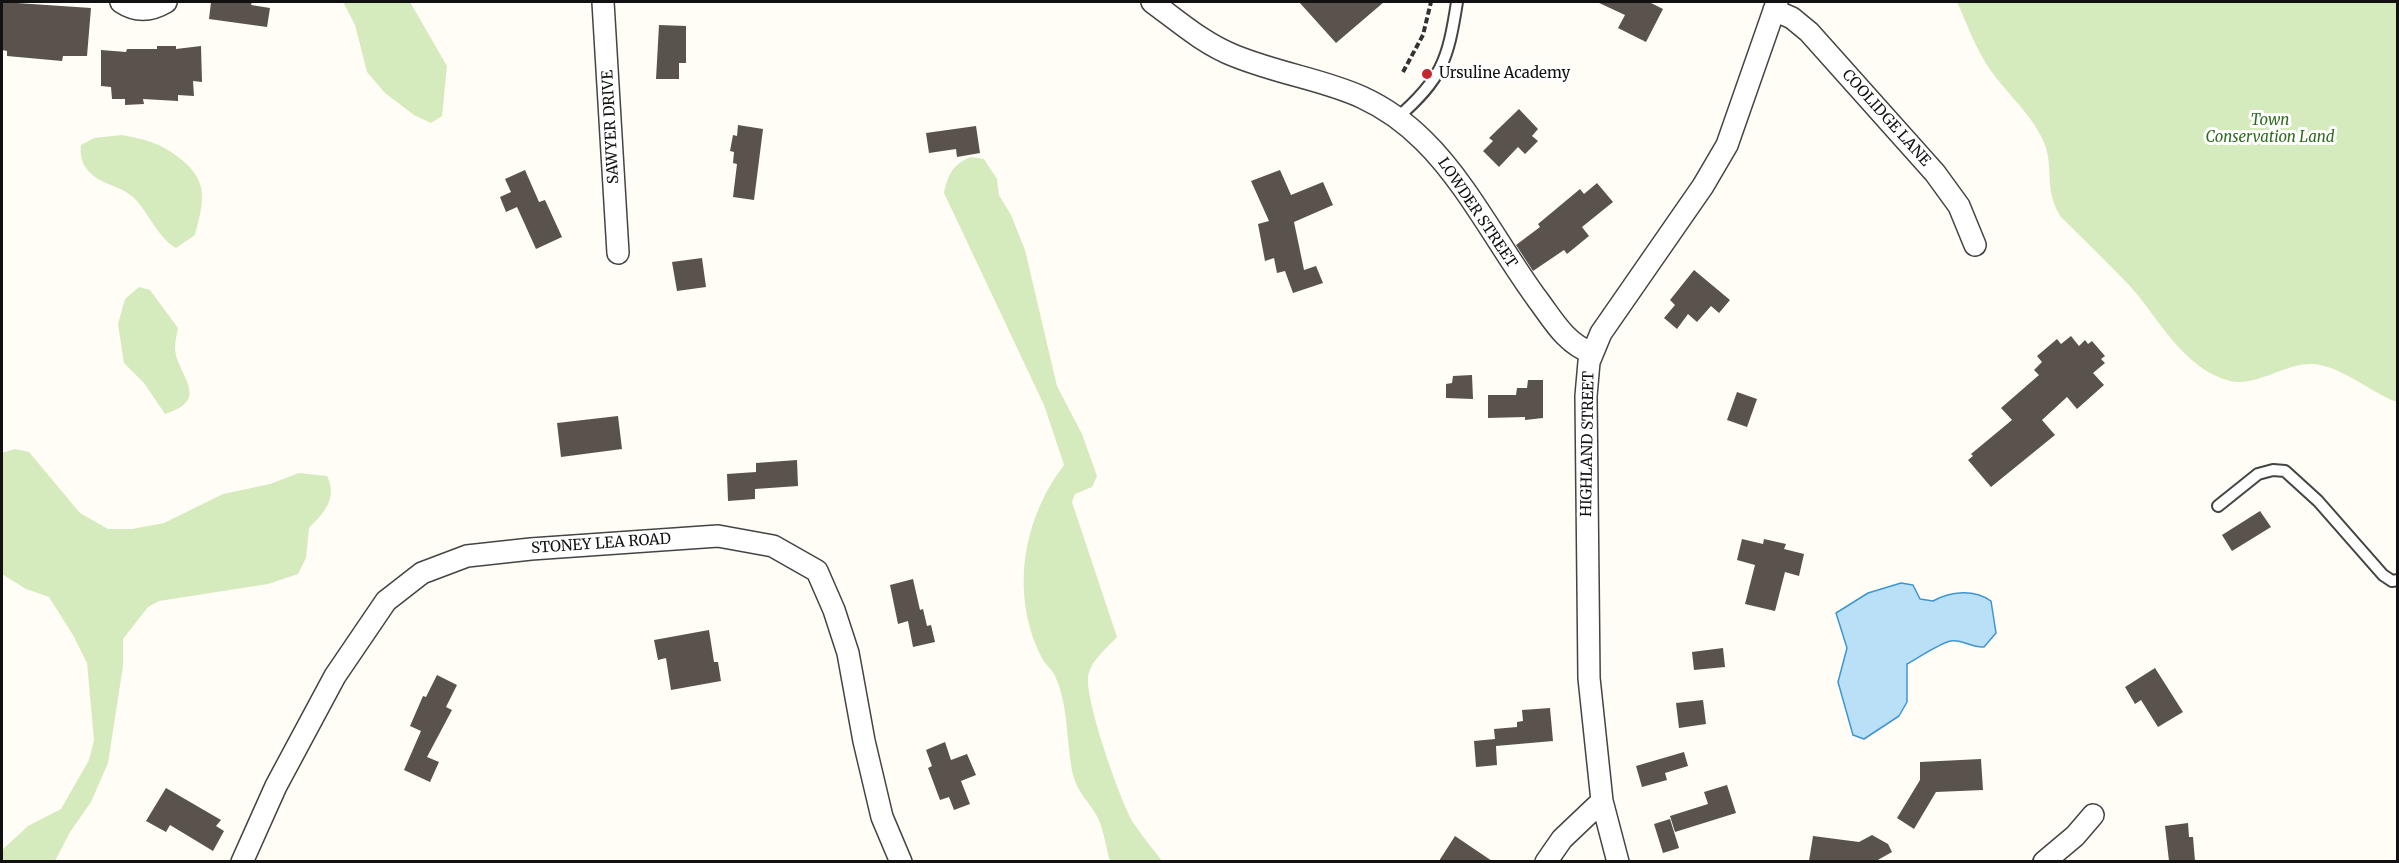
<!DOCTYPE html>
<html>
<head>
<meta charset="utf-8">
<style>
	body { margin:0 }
	#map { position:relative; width:2399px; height:863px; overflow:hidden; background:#fffdf5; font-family:Merriweather,serif }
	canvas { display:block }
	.frame { position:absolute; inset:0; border:3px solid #111; pointer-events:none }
</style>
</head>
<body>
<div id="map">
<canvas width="2399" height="863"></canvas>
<div class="frame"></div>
</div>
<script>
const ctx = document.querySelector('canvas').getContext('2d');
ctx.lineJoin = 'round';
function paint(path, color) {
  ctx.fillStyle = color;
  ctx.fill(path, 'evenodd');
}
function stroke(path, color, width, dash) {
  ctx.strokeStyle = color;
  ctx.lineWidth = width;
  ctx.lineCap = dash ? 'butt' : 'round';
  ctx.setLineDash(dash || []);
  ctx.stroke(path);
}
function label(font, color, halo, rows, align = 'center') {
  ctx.font = font + ' Merriweather,serif';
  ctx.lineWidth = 6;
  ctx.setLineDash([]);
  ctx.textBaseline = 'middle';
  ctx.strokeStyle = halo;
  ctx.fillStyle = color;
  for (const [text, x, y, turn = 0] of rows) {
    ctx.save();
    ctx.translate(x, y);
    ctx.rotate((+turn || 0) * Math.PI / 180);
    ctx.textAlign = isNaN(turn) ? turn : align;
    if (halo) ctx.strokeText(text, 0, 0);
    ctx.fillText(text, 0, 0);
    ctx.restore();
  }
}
paint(new Path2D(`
	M343 2H410L447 66 442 116 431 123 414 115 385 93 367 72 355 25Z
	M1957 2H2397V402C2369 392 2340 364 2310 364 2284 364 2256 387 2230 381 2183 369 2159 318 2129 285 2107 262 2084 240 2061 217 2042 188 2056 166 2042 138 2028 109 2000 88 1984 60 1973 42 1966 21 1957 2Z
	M122 135C148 140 161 143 182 160 210 183 203 203 195 235L176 248C158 238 149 213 134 198 121 185 96 184 86 168 81 161 80 152 81 145L94 138Z
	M971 157 984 159 997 179 999 195 1011 215 1025 250 1057 386 1082 434 1097 476 1092 487 1075 494 1072 502 1117 637C1106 649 1090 661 1088 678 1086 703 1120 801 1134 824 1143 837 1153 849 1162 861H1110C1106 848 1104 831 1098 818 1090 803 1077 792 1073 775 1066 743 1069 706 1055 676 1052 669 1045 665 1042 658 1010 595 1022 520 1064 465L1044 405 944 193C948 174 953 164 971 157Z
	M139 287 150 290 178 328C177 334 175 341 175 347 175 374 214 399 165 414L144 383 124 363 118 324 125 299Z
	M15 449 29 452 80 513 108 529H132L164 523 223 494 270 484 299 473 327 476C338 498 324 513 309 528L306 558 298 574 268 584 159 601 148 607 123 639V666L108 763 91 802 70 832 55 861H2V850L28 826 61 809 89 760 94 740 87 663 73 635 49 597 26 589 2 574V453Z`), '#d5ebbd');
const water = new Path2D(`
	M1901 583 1913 585 1920 599 1933 601C1951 591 1974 589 1991 601L1996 633 1984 647C1972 648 1962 639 1951 641 1940 643 1918 658 1907 664V702L1899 716 1864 739 1853 735 1838 682 1847 648 1836 613 1868 593Z`);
paint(water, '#b9e0f7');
stroke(water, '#3f96cf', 1.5);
paint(new Path2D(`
	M2 2 91 8 87 56H63L62 61 7 56V51L2 50Z
	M211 2H252L251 5 270 8 267 27 209 19Z
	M1299 2H1384L1336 43Z
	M1597 2H1649L1663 9 1646 42 1618 28 1625 15Z
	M659 25 686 26V63H679V79H656Z
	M157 46H176V49L201 46 202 82 193 81 194 96 178 95V101L143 99 144 104 125 105V99H112L111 87 101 86V50L126 52 127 49H157Z
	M1519 109 1538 129 1532 136 1538 141 1525 154 1518 147 1499 167 1483 151 1493 141 1489 138Z
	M738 125 763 129 754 200 733 197 737 164 733 163 734 152 730 151 733 135 737 136Z
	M976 126 980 153 957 157 956 149 929 153 926 133Z
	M525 170 539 202 545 200 562 237 536 249 517 207 506 212 500 197 511 192 505 179Z
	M1280 170 1291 195 1323 182 1333 205 1294 222 1304 270 1316 266 1323 283 1293 293 1285 271 1277 273 1274 258 1265 261 1258 224 1269 221 1251 181Z
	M1597 183 1613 202 1582 227 1589 236 1567 254 1564 250 1533 271 1516 245 1540 227 1538 224 1580 189 1584 194Z
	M702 258 706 287 677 291 672 262Z
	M1694 270 1730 300 1719 313 1711 306 1697 322 1688 314 1677 329 1664 318 1675 305 1670 300Z
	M2071 336 2079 346 2085 340 2088 344 2092 341 2105 356 2101 359 2105 363 2093 373 2104 385 2077 409 2067 397 2042 420 2055 435 1991 487 1968 460 1973 456 1971 454 2012 420 2001 408 2039 375 2034 370 2042 362 2037 356 2057 339 2061 344Z
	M1472 375 1473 399 1446 398V384L1452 383 1453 376Z
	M1528 380H1543V418L1525 420V417L1488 418V395H1516L1517 388H1527Z
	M1737 392 1757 399 1747 427 1727 420Z
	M618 416 622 449 561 457 557 423Z
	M797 460 798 486 755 489V499L728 501 727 474 756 472V463Z
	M2260 511 2271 527 2232 551 2222 535Z
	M1742 539 1763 544 1764 539 1786 544 1784 549 1804 554 1799 576 1785 572 1775 611 1745 604 1755 565 1737 560Z
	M913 579 920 610 923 609 927 626 931 625 935 642 913 647 908 621 898 624 890 585Z
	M709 630 714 662H718L721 681 671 690 666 658 658 660 654 640Z
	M1723 648 1725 667 1694 670 1692 652Z
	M2155 668 2183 712 2158 727 2141 700 2135 704 2125 687Z
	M437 675 457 685 446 707 452 710 427 757 439 762 430 782 404 770 421 731 410 726 423 696 426 697Z
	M1703 700 1706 724 1679 728 1676 703Z
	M1550 708 1553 741 1496 746 1497 765 1476 767 1474 741 1495 739 1494 729 1517 727V722L1523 721 1522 710Z
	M945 742 951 760 967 754 976 775 961 781 970 804 954 810 949 797 940 800 928 768 932 766 926 750Z
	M1684 752 1688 766 1665 773 1667 780 1642 787 1636 766Z
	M1981 759 1983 790 1936 792 1914 829 1897 818 1920 780V762Z
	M1727 785 1736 813 1675 832 1670 816 1708 804 1704 792Z
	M166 788 221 820 216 826 224 831 213 851 170 825 166 832 146 821Z
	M1670 819 1679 848 1663 853 1654 824Z
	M2188 823 2189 837H2193L2195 861H2169L2165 826Z
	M1872 835 1888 844 1892 852 1876 861H1809L1813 836 1859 842Z
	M1455 836 1492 861H1439Z`), '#5a524d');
const lane = new Path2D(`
	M1397 118C1442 79 1448 60 1457 2
	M2218 506 2258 474 2273 470 2285 471 2318 501 2383 575 2392 581 2398 580`);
const street = new Path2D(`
	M121 2C136 12 151 11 166 2
	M603 2 618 253
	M1152 2C1178 21 1204 44 1235 56 1308 85 1363 80 1424 141 1467 183 1501 250 1538 300 1553 320 1566 344 1592 353
	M1774 10 1792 18 1809 32 1935 173 1959 206 1975 245
	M242 862 276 786 335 676 386 601 422 573 467 556 531 549 718 536 773 546 817 571 834 610 848 653 864 741 882 817 901 862
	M1546 862 1562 839 1602 801
	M1618 862 1602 801 1589 678 1586 396 1589 362 1601 333 1703 186 1727 145 1777 2
	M2044 862 2075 836 2093 815`);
stroke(lane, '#444', 14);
stroke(street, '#444', 24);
stroke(new Path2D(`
	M1403 72 1423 35 1431 2`), '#333', 4, [6, 3]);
stroke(lane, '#fff', 10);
stroke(street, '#fff', 21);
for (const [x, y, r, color] of [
	[1427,74,6,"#c4262e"]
]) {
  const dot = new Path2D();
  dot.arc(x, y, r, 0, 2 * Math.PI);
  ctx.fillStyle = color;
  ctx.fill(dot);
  stroke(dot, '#fff', 2);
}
label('15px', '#111', '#fff', [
	["Ursuline Academy",1439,74]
], 'left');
label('15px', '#111', '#fff', [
	["COOLIDGE LANE",1886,118,48],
	["SAWYER DRIVE",611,127,-93],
	["LOWDER STREET",1477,213,56],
	["HIGHLAND STREET",1588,444,-89],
	["STONEY LEA ROAD",601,544,-4]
]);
label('italic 15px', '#2f6b1f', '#fff', [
	["Town",2270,121],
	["Conservation Land",2270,138]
]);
</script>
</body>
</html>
